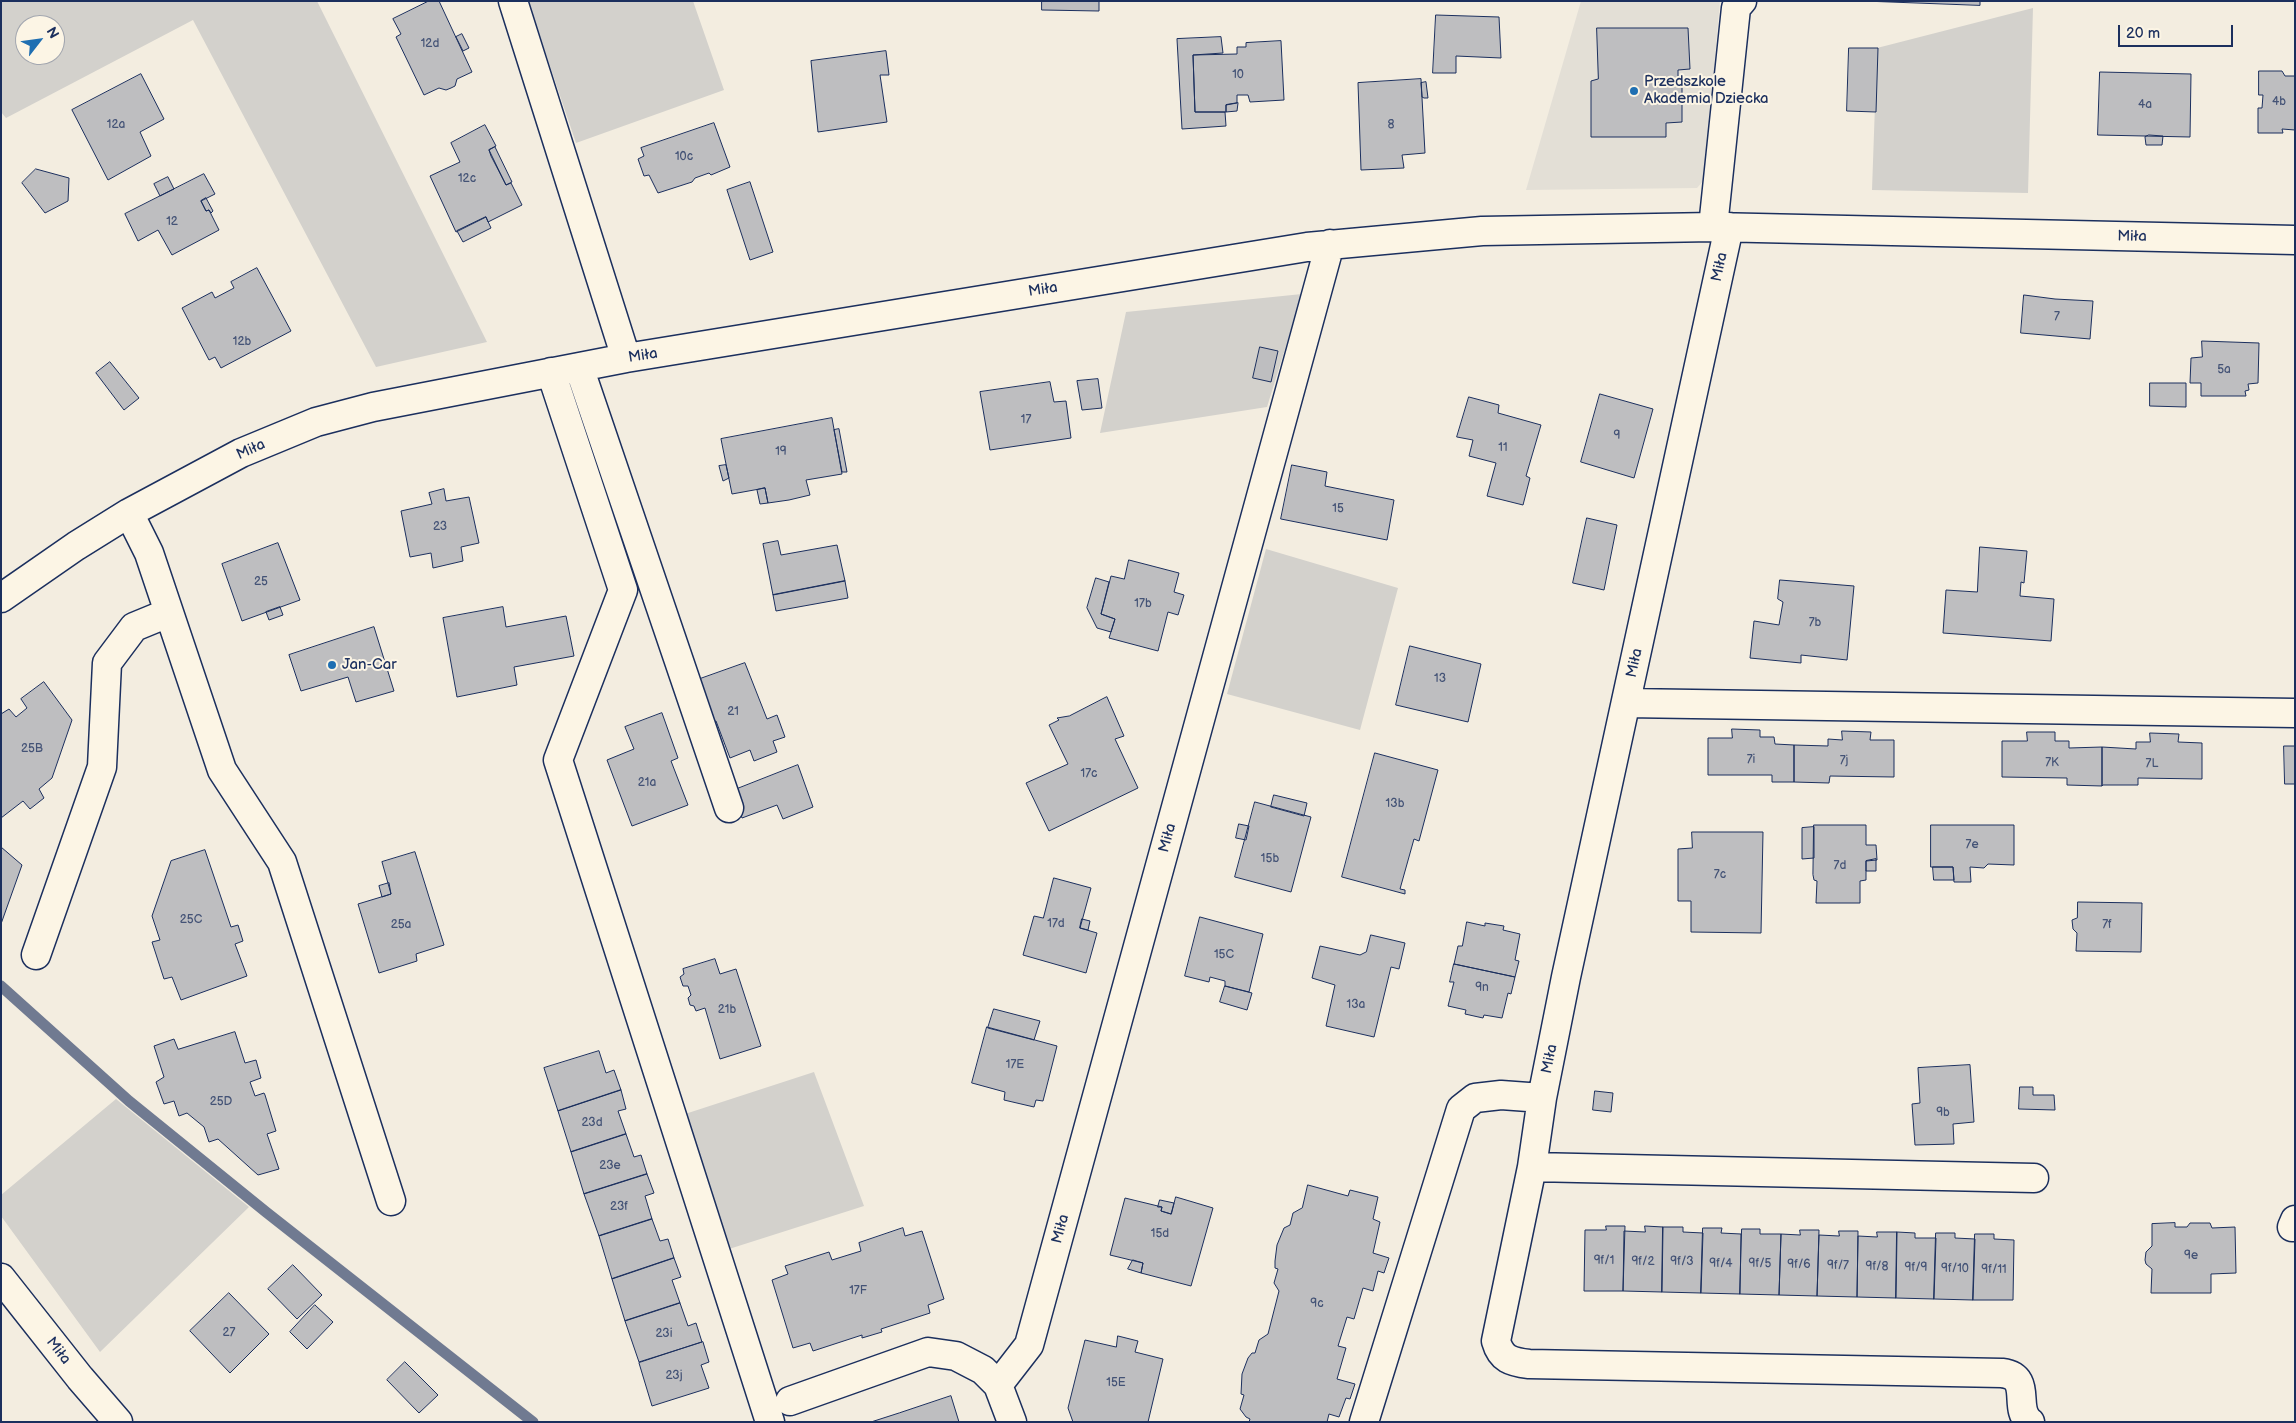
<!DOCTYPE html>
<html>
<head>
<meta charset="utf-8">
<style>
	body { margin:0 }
	#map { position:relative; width:2296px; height:1423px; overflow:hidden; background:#f3ede0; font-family:"Balsamiq Sans",sans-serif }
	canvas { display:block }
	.frame { position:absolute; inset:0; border:2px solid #1b2f5e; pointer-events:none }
	.north { position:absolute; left:15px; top:15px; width:50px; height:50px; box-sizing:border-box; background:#fcf5e5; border:1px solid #a2a6af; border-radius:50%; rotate:60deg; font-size:14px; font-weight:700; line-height:20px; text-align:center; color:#1b2f5e }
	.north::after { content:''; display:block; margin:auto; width:18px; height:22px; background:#1f6fb2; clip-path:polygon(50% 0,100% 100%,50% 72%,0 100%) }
	.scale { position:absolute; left:2118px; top:25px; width:115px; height:22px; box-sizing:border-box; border:2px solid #1b2f5e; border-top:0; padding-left:6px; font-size:15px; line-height:18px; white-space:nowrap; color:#1b2f5e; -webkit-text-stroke:4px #fcf5e5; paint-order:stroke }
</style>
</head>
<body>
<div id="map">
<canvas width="2296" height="1423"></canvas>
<div class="frame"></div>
<div class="north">N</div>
<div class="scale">20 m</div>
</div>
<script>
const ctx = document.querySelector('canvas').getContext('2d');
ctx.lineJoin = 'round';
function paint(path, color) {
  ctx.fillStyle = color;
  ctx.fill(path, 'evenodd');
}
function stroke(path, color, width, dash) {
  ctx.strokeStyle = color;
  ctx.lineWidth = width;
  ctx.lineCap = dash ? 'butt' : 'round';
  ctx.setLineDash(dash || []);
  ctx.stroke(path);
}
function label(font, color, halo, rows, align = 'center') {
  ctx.font = font + ' "Balsamiq Sans",sans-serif';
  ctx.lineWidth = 4;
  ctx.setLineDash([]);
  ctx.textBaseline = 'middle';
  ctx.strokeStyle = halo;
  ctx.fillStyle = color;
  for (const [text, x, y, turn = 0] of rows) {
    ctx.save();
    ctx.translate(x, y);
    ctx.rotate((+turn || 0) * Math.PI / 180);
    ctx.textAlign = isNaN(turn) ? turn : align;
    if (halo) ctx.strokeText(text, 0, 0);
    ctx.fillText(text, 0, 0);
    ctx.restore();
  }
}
paint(new Path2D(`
	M1581 1H1720L1704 180 1697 188 1526 190Z`), '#e3dfd6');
paint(new Path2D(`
	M1 1H317L487 342 376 367 193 20 6 118 1 112ZM25 25H55V55H25Z
	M528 1H693L724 90 576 143Z
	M2033 8 2028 193 1872 190 1877 48Z
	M1302 294 1267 407 1100 433 1126 312Z
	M1266 549 1398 588 1360 730 1227 694Z
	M814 1072 864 1206 729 1249 685 1114Z
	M116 1099 249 1207 100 1352 1 1216V1195Z`), '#d3d1cc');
stroke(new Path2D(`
	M1 986 129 1101 266 1212 533 1422`), '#707a91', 11);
const building = new Path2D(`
	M429 1H439L472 72 457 79 455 86 451 88 446 90 439 88 424 95 396 37 401 34 393 19Z
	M1042 1H1099V11L1042 10Z
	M1864 1H1980V5Z
	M1436 15 1499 17 1501 58 1456 56V73H1433Z
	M1597 28H1688L1690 69 1678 70V85L1682 87V122L1666 123V137H1591V81L1598 79Z
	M462 34 469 48 463 51 456 37Z
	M1221 37 1223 53 1193 55 1195 112H1225L1226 126 1182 129 1177 39Z
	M1281 41 1284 100 1250 102 1248 95H1237V103L1226 105V112H1195L1193 55 1237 54V47H1246V43Z
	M1849 48H1878L1876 112 1847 111Z
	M886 51 889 75H880L887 122 818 132 811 61Z
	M2259 71H2282L2285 76H2295V130L2282 129 2283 133H2258V108H2262L2263 95H2259Z
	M2100 72 2191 74 2190 137 2098 135Z
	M141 74 164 119 140 132 151 156 108 180 72 110Z
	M1421 79 1425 153 1402 155 1404 168 1361 170 1358 83Z
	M1426 82 1428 98H1424L1422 97 1421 83Z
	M1238 103 1237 111 1226 112V105Z
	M714 123 730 167 711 175 709 173 695 178 692 182 658 193 649 175 644 176 638 159 644 156 641 148Z
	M485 125 496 146 489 150 491 156 506 185 511 183 522 205 488 222 486 217 456 232 430 176 460 162 451 143Z
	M2149 135 2163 136 2162 145H2146L2145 137Z
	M495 147 512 182 506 185 489 150Z
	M36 169 69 178 68 201 45 213 22 183Z
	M204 174 215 194 201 201 206 211 209 210 219 230 172 255 158 230 138 241 125 214Z
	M168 177 174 189 160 196 154 184Z
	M750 182 773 252 750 260 727 190Z
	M206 198 213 211 211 213 209 210 206 211 201 201Z
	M486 217 491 228 463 242 457 231Z
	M257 268 291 331 221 368 215 357 209 360 182 308 212 292 215 298 234 288 231 282Z
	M2024 295 2055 299 2093 301 2090 339 2021 333Z
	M2202 341 2259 343 2258 383 2248 384 2249 390 2245 391 2246 396H2201V383H2190L2191 358 2202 357Z
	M1260 347 1278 351 1271 382 1253 378Z
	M110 362 139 398 124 410 96 373Z
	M1098 379 1102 408 1082 410 1077 381Z
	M1050 382 1054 402 1066 401 1071 438 990 450 980 392Z
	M2150 383H2186V407L2150 406Z
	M1600 394 1653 409 1634 478 1581 462Z
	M1469 397 1499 405 1498 413 1541 425 1526 476 1530 478 1523 505 1487 496 1496 463 1469 456 1473 440 1457 437Z
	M832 418 842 474 806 480 810 495 789 500 768 503 765 488 732 494 721 439Z
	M839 429 847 472H842L834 430Z
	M726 465 729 478 723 481 719 466Z
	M1292 465 1327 472 1325 486 1394 500 1387 540 1281 519Z
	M765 488 768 503 760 504 757 490Z
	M444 489 446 501 469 497 479 543 461 547 463 561 433 568 431 553 410 557 401 511 432 504 429 493Z
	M1587 518 1617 525 1604 590 1573 583Z
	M778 541 781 555 837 545 845 581 773 595 763 544Z
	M278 543 300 600 242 621 222 564Z
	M1980 547 2027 551 2024 583 2021 582 2020 596 2054 599 2051 641 1943 633 1946 590 1977 592Z
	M1129 560 1179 573 1174 592 1184 595 1178 615 1168 612 1158 651 1109 638 1115 619 1101 614 1111 576 1124 579Z
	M1096 578 1109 582 1101 614 1115 619 1111 632 1097 628 1087 608Z
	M1780 580 1854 586 1847 660 1801 655V663L1750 658 1754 621 1779 625 1783 602 1778 599Z
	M845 581 848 598 776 611 773 595Z
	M280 607 283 615 269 620 266 612Z
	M503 607 506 627 566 616 574 656 514 667 517 685 457 697 443 618Z
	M374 627 394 691 356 702 348 677 301 691 289 655Z
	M1410 646 1481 664 1468 722 1396 705Z
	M745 663 767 719 777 715 785 737 773 741 777 752 754 761 750 750 730 758 716 721 706 725 700 709 709 705 700 679Z
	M44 682 72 720 52 778 39 789 44 798 30 809 23 801 1 818V714L9 709 16 717 27 708 21 699Z
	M1107 697 1124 736 1115 739 1138 788 1049 831 1026 783 1068 764 1049 725 1059 720 1057 718 1069 716Z
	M662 713 678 758 671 761 688 805 632 826 607 760 634 749 625 727Z
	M1732 729 1760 730V737H1774L1775 744 1794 745V782H1772V775H1708V738H1732Z
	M1842 731 1871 732 1870 740H1894V777L1830 776 1829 783 1794 782V745L1828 746V739L1842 740Z
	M2027 732H2055V741H2069V748L2102 747V786L2067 785V778L2002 777V741H2027Z
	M2150 733 2179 734 2178 742 2202 743V779L2138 778V785H2103L2102 786V747L2136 749V742H2150Z
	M2284 746H2295V784H2285Z
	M1375 753 1438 770 1419 841 1414 839 1400 889 1405 890V894L1342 877Z
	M798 765 813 807 783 819 777 805 742 818 732 791Z
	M1274 795 1307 803 1304 816 1271 807Z
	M1255 802 1311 817 1291 892 1235 877Z
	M1239 824 1249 826 1246 840 1236 838Z
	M1814 825H1866V845H1876L1877 860 1866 861V880L1860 881V903H1816L1817 881 1814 880 1813 875Z
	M1931 825H2014V865L1988 864 1984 868 1970 867 1971 882H1954L1953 867H1931Z
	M1814 827V858L1802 859V828Z
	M1692 832H1763L1761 933 1691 932V901H1678V849L1692 848Z
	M1 847 22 865 1 924Z
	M205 850 231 927 238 925 243 941 235 944 247 976 181 1000 172 977 164 979 152 942 160 940 152 916 171 861Z
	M415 852 444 945 416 954 417 961 379 973 358 904 391 894 382 862Z
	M1876 859V871H1866V861Z
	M1933 867H1953L1954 880H1934Z
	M1054 878 1091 888 1080 928 1097 933 1086 973 1023 955 1034 916 1043 918Z
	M389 883 391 894 382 897 379 886Z
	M2078 902 2142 903 2141 952 2076 951 2077 933 2073 929 2072 920 2077 918Z
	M1200 917 1263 934 1249 992 1225 986V981L1210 977 1209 982 1185 976Z
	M1082 919 1090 921 1088 930 1080 928Z
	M1467 922 1485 926V923L1504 926 1503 930 1520 934 1515 960 1519 961 1515 977 1454 964 1458 946H1462Z
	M1371 935 1405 943 1399 969 1391 967 1374 1037 1326 1026 1335 985 1312 978 1320 946 1360 955 1366 952Z
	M715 959 720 974 736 969 761 1046 720 1059 705 1008 696 1011 694 1006 690 1005 688 998 691 995 688 986H683L680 977 684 974 683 969Z
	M1454 964 1515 977 1511 994 1508 993 1502 1018 1484 1015 1483 1018 1465 1014 1466 1010 1448 1006 1454 982H1450Z
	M1225 986 1252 993 1247 1010 1220 1002Z
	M994 1009 1040 1021 1034 1040 988 1028Z
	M987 1027 1057 1046 1043 1101 1036 1100 1034 1107 1004 1100 1005 1092 972 1083Z
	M235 1032 245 1063 256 1060 261 1078 250 1082 255 1096 264 1093 265 1095 276 1131 267 1134 279 1169 258 1175 218 1139 209 1142 204 1127 187 1113 179 1116 174 1101 164 1104 156 1082 164 1077 154 1046 174 1039 178 1049Z
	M599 1051 606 1073 614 1070 621 1090 558 1111 544 1068Z
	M1970 1065 1974 1122 1953 1124 1954 1144 1915 1145 1912 1104 1920 1103 1918 1068Z
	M2020 1087H2033V1095H2054L2055 1110 2019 1109Z
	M621 1090 626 1109 618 1111 626 1134 571 1152 558 1111Z
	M1595 1091 1613 1093 1611 1112 1593 1110Z
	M626 1134 634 1157 641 1155 647 1174 584 1194 571 1152Z
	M647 1174 654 1193 645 1196 652 1219 599 1236 584 1194Z
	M1308 1185 1348 1196 1350 1190 1378 1197 1373 1219 1380 1222 1373 1253 1389 1258 1384 1273 1378 1271 1373 1291 1363 1288 1354 1319 1347 1317 1338 1346 1346 1348 1337 1379 1355 1384 1350 1399 1346 1398 1339 1417 1329 1414 1327 1422H1249L1250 1419 1246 1417 1240 1409 1244 1395 1241 1394 1242 1374 1248 1358 1252 1353H1255L1259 1340 1268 1334 1279 1291 1274 1283 1278 1269 1275 1268V1261L1277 1245 1284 1228 1290 1225 1293 1213 1302 1208Z
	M1176 1197 1213 1208 1191 1286 1141 1273 1143 1263 1110 1255 1125 1198 1162 1207 1161 1211 1171 1214Z
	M1160 1200 1174 1203 1171 1214 1161 1211 1162 1207H1158Z
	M652 1219 660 1241 668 1239 674 1258 612 1279 599 1236Z
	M2175 1223V1227H2187L2190 1223H2210L2212 1228 2235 1227 2236 1273 2211 1274V1293H2151L2152 1269 2146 1264 2145 1260 2146 1252 2152 1246V1224Z
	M1606 1226H1625L1623 1291H1584L1585 1230H1606Z
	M1645 1226 1663 1227 1662 1292 1623 1291 1624 1231 1645 1232Z
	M1663 1227H1683V1232L1703 1233 1701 1293 1662 1292Z
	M903 1228 905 1236 922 1231 944 1299 928 1305 930 1313 881 1329 882 1332 862 1338V1335L813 1351 810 1343 793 1348 772 1280 788 1274 785 1266 829 1252 832 1260 861 1251 859 1243Z
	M1703 1228H1722L1721 1233 1741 1234 1740 1294 1701 1293Z
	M1742 1229H1760V1234H1781L1779 1295 1740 1294Z
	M1800 1230H1819L1817 1296 1779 1295 1781 1234 1800 1235Z
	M1839 1231H1858L1857 1297 1817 1296 1819 1235 1839 1236Z
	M1877 1232H1897L1896 1298 1857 1297 1858 1236 1877 1237Z
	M1897 1232 1915 1233V1238H1936L1934 1299 1896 1298Z
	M1936 1233H1955V1238L1975 1239 1973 1300 1934 1299Z
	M1975 1234H1994V1239L2014 1240 2013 1300H1973Z
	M674 1258 681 1277 672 1280 680 1303 625 1321 612 1279Z
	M1133 1260 1143 1263 1141 1273 1128 1269Z
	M293 1265 322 1295 297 1319 268 1289Z
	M229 1293 269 1334 230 1373 190 1331Z
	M680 1303 688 1326 696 1323 702 1342 639 1362 625 1321Z
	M315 1305 333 1322 307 1349 290 1332Z
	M1118 1336 1138 1341 1135 1352 1163 1359 1148 1422H1073L1068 1408 1085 1340 1116 1347Z
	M703 1342 709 1362 701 1365 709 1388 652 1406 639 1363Z
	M405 1362 438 1395 419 1413 387 1380Z
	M951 1396 959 1422H871L899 1413Z`);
paint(building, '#bebec0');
stroke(building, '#1b2f5e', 1);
const minor = new Path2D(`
	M513 1 626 358
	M1713 227 1736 8 1742 1
	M1729 227 1566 977 1542 1098 1532 1167 2034 1178
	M579 367 729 808
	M551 372 623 590 558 760 770 1422
	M129 513 149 553 222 770 282 862 391 1201
	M1 598 76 546 129 513 241 453 316 422 373 407 626 358 1307 247 1482 231 1713 227 2295 240
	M1626 703 2295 713
	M36 955 102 767 107 663 134 627 168 613
	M1532 1167 1496 1341C1501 1359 1511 1362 1529 1364L2002 1373C2034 1377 2012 1409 2030 1422
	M2292 1227 2295 1220
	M1 1278 80 1378 118 1422
	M790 1401 928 1352 956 1356 983 1370 998 1385
	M1012 1422 998 1385 1029 1345 1330 244
	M1364 1422 1461 1109 1475 1098 1501 1095 1542 1098`);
stroke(minor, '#1b2f5e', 31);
stroke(minor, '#fcf5e5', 28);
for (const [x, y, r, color] of [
	[1634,91,5,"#1f6fb2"],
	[332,665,5,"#1f6fb2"]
]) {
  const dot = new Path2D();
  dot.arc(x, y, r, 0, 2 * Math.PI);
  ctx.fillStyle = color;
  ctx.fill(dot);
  stroke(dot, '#fcf5e5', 2);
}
label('12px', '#445376', null, [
	["12d",430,44],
	["10",1238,75],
	["4b",2279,102],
	["4a",2145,105],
	["12a",116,125],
	["8",1391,125],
	["10c",684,157],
	["12c",467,179],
	["12",172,222],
	["7",2057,317],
	["12b",242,342],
	["5a",2224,370],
	["17",1026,420],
	["9",1617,436],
	["11",1503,448],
	["19",781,452],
	["15",1338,509],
	["23",440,527],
	["25",261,582],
	["17b",1143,604],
	["7b",1815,623],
	["13",1440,679],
	["21",733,712],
	["25B",32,749],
	["7i",1751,760],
	["7j",1844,761],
	["7K",2052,763],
	["7L",2152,764],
	["17c",1089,774],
	["21a",647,783],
	["13b",1395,804],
	["7e",1972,845],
	["15b",1270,859],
	["7d",1840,866],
	["7c",1720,875],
	["25C",191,920],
	["17d",1056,924],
	["25a",401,925],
	["7f",2107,925],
	["15C",1224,955],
	["9n",1482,988],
	["13a",1356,1005],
	["21b",727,1010],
	["17E",1015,1065],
	["25D",221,1102],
	["9b",1943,1113],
	["23d",592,1123],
	["23e",610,1166],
	["23f",619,1207],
	["15d",1160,1234],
	["9e",2191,1256],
	["9f/1",1604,1261],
	["9f/2",1643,1262],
	["9f/3",1682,1262],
	["9f/4",1721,1264],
	["9f/5",1760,1264],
	["9f/6",1799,1265],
	["9f/7",1838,1266],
	["9f/8",1877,1267],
	["9f/9",1916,1268],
	["9f/10",1955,1269],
	["9f/11",1994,1270],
	["17F",858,1291],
	["9c",1317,1304],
	["27",229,1333],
	["23i",664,1334],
	["23j",674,1376],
	["15E",1116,1383]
]);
label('15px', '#1b2f5e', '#fcf5e5', [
	["Przedszkole",1644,82],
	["Akademia Dziecka",1644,99],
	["Jan-Car",342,665]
], 'left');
label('15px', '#1b2f5e', '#fcf5e5', [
	["Miła",2132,237,1],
	["Miła",1720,267,-78],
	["Miła",1043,290,-9],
	["Miła",643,356,-9],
	["Miła",251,450,-24],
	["Miła",1635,663,-78],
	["Miła",1168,838,-75],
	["Miła",1550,1059,-79],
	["Miła",1061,1229,-75],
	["Miła",58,1351,52]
]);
</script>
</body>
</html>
